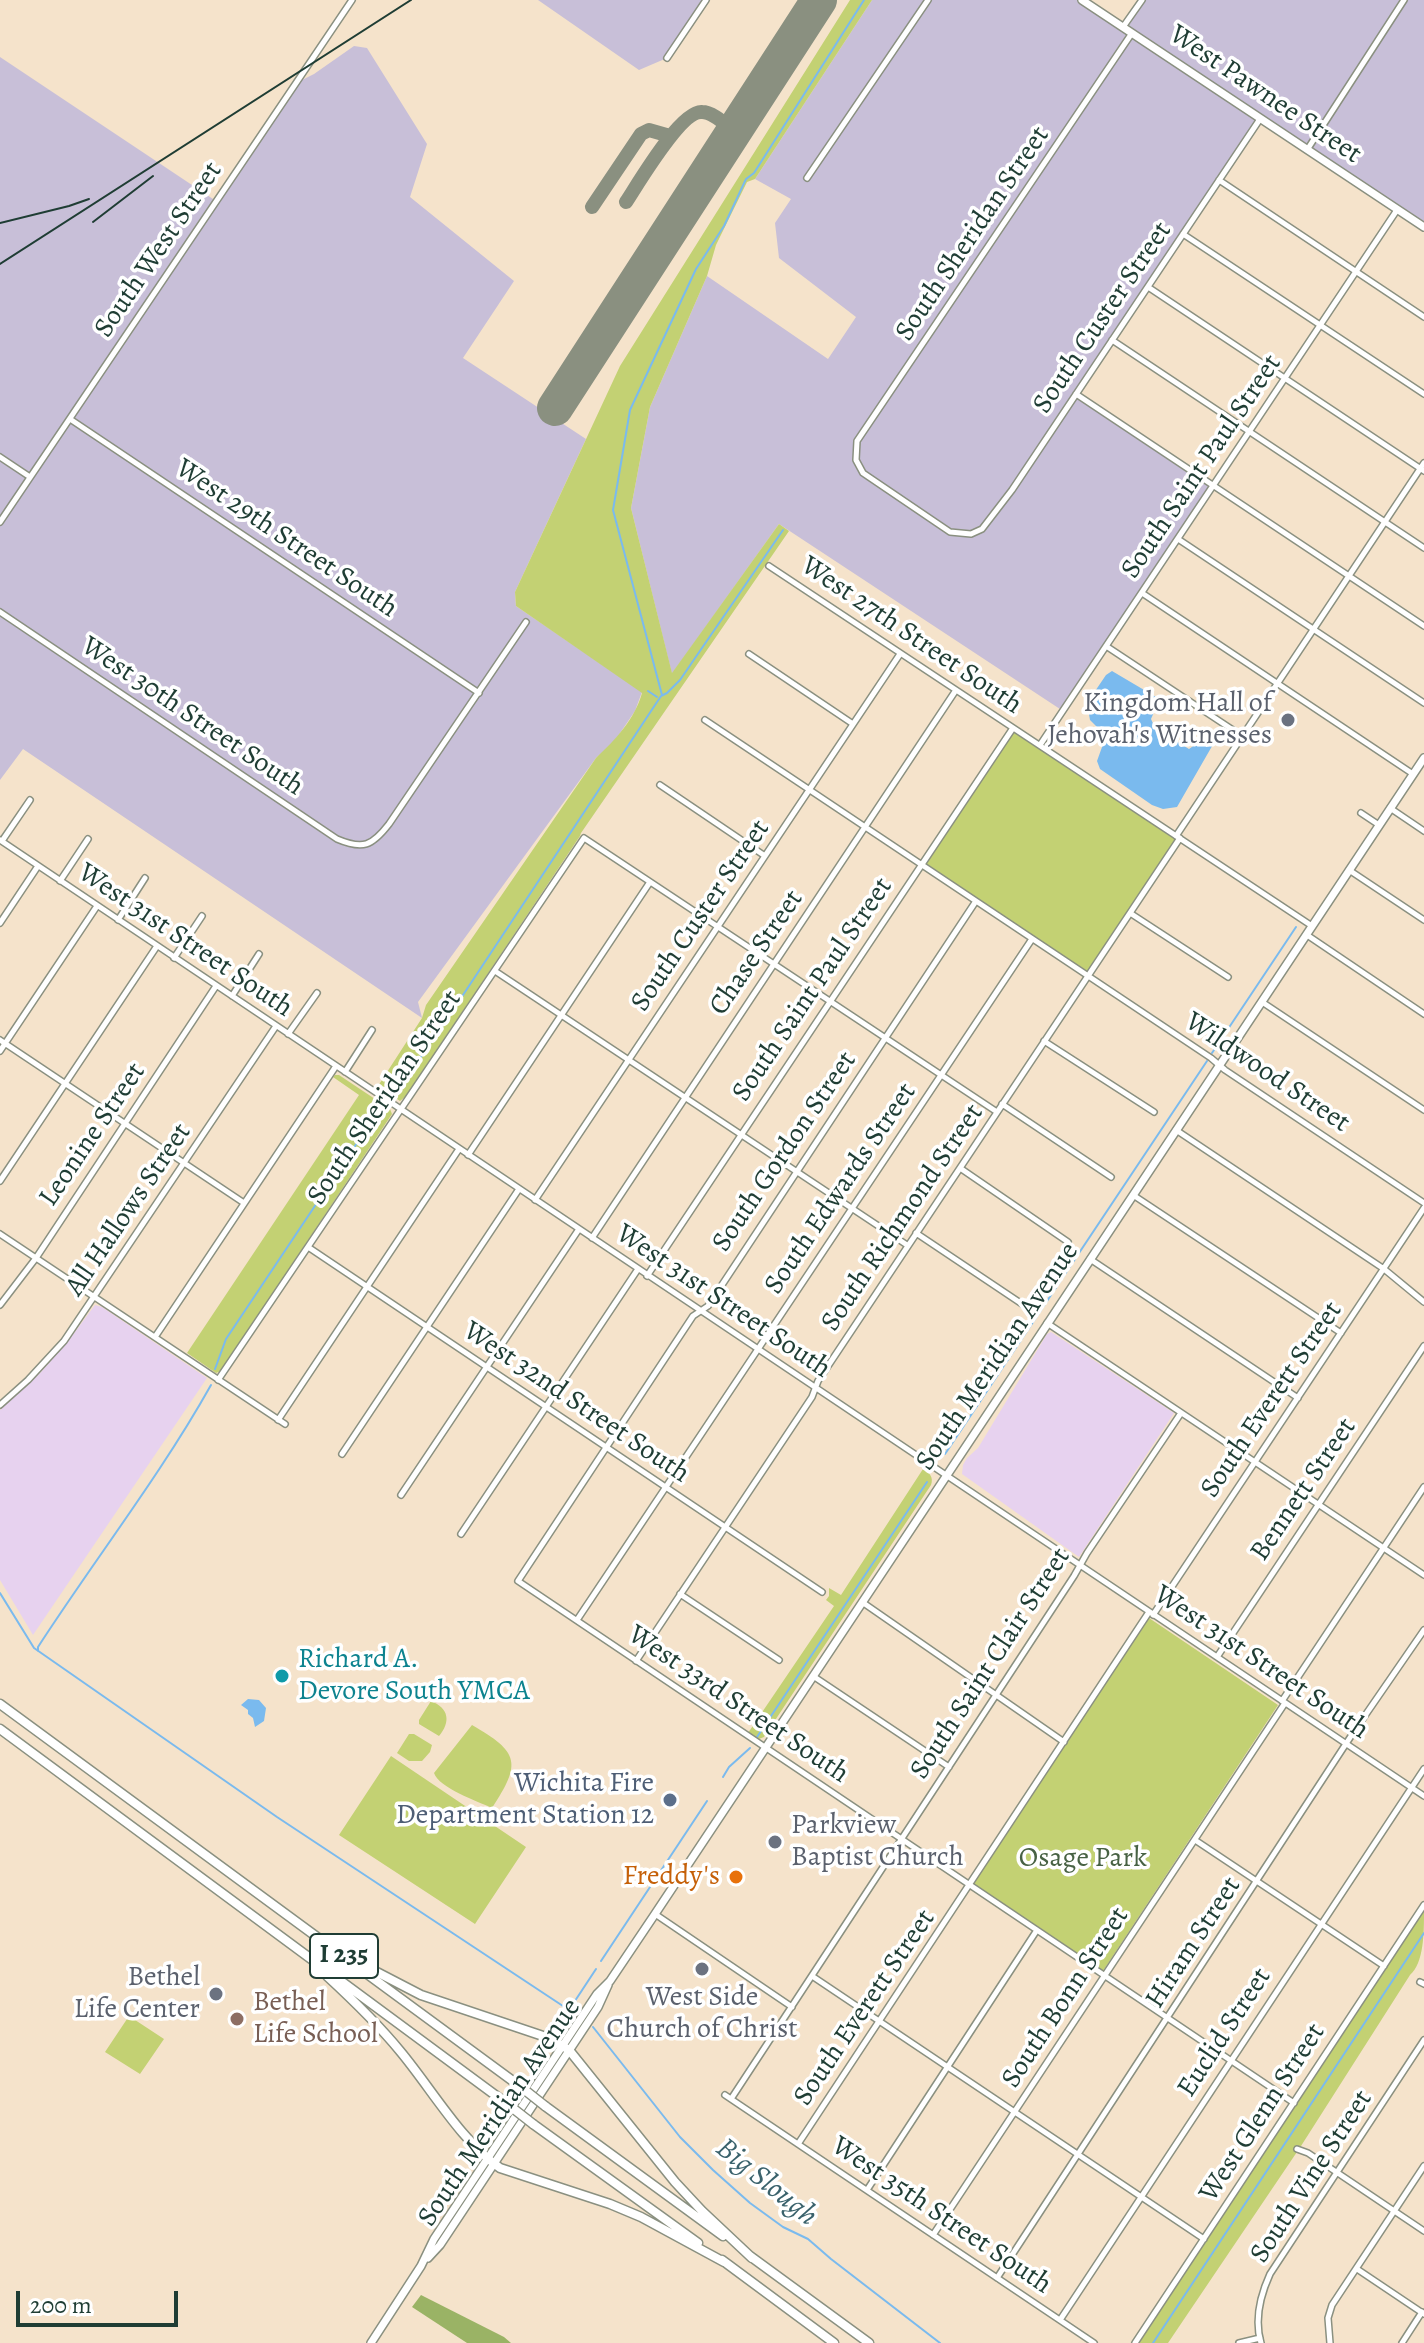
<!DOCTYPE html>
<html>
<head>
<meta charset="utf-8">
<style>
	body { margin:0 }
	#map { position:relative; width:1424px; height:2343px; overflow:hidden; background:#f5e3cb; font-family:Alegreya,serif }
	canvas { display:block }
	.scale { position:absolute; left:16px; top:2291px; width:162px; height:36px; box-sizing:border-box; border:4px solid #1f3d34; border-top:0; padding-left:10px; font-size:24px; line-height:28px; white-space:nowrap; color:#1f3d34; -webkit-text-stroke:6px #fff; paint-order:stroke }
</style>
</head>
<body>
<div id="map">
<canvas width="1424" height="2343"></canvas>
<div class="scale">200 m</div>
</div>
<script>
const ctx = document.querySelector('canvas').getContext('2d');
ctx.lineJoin = 'round';
function paint(path, color) {
  ctx.fillStyle = color;
  ctx.fill(path, 'evenodd');
}
function stroke(path, color, width, dash) {
  ctx.strokeStyle = color;
  ctx.lineWidth = width;
  ctx.lineCap = dash ? 'butt' : 'round';
  ctx.setLineDash(dash || []);
  ctx.stroke(path);
}
function label(font, color, halo, rows, align = 'center') {
  ctx.font = font + ' Alegreya,serif';
  ctx.lineWidth = 7;
  ctx.setLineDash([]);
  ctx.textBaseline = 'middle';
  ctx.strokeStyle = halo;
  ctx.fillStyle = color;
  for (const [text, x, y, turn = 0] of rows) {
    ctx.save();
    ctx.translate(x, y);
    ctx.rotate((+turn || 0) * Math.PI / 180);
    ctx.textAlign = isNaN(turn) ? turn : align;
    if (halo) ctx.strokeText(text, 0, 0);
    ctx.fillText(text, 0, 0);
    ctx.restore();
  }
}
paint(new Path2D(`
	M95 1305 102 1307 207 1378 33 1635 0 1580V1410L41 1372 69 1340Z
	M1051 1332 1174 1413 1079 1557 962 1474 963 1465 967 1458 978 1448 1047 1334Z`), '#e7d2ef');
paint(new Path2D(`
	M538 0H706L667 58 639 70Z
	M872 0H1082L1123 27 1142 0H1424V227L1260 119 1076 394 1213 485 1063 711 779 524 672 674 631 508 650 407 707 276 828 359 856 317 779 258 775 223 791 199 755 179Z
	M354 46 367 48 427 144 410 197 514 281 463 358 586 439 515 592 516 606 642 692 635 711 614 742 596 758 418 1002 422 1018 23 749 0 780V57L216 201 296 83 314 74Z`), '#c8bfd8');
paint(new Path2D(`
	M850 0H872L755 179 747 182 716 245 707 276 650 407 631 508 672 673 779 524 789 531 581 833 580 836 406 1096 400 1101 378 1086 422 1018 426 1005 596 758C615 740 635 719 642 693L516 606 515 592 620 366Z
	M1013 728 1180 838 1088 976 921 865Z
	M335 1075H339L390 1109 392 1114 221 1371 216 1373 187 1353 359 1095 333 1077Z
	M923 1469C929 1472 934 1477 931 1485L764 1737 759 1739 748 1733 834 1606 826 1600 829 1596V1588L841 1595Z
	M1149 1618 1278 1705 1103 1971 973 1884Z
	M431 1701C449 1708 451 1722 439 1736L419 1724V1720Z
	M472 1725C519 1752 522 1763 492 1808 477 1801 439 1788 434 1773Z
	M409 1734H414L432 1745 430 1752 422 1761H409L397 1753Z
	M391 1756 526 1847 475 1924 339 1835Z
	M1424 1911C1424 1933 1424 1963 1410 1975L1301 2146 1168 2343H1139Z
	M129 2016 164 2039 140 2074 105 2052Z`), '#c3d173');
paint(new Path2D(`
	M421 2295 504 2337 511 2343H467L412 2307Z`), '#9ab365');
paint(new Path2D(`
	M1112 671 1156 697 1157 705 1151 719 1155 728 1189 749 1209 735 1215 741 1177 807 1163 809 1152 805 1100 769 1097 761 1106 736 1090 720 1087 703 1106 675Z
	M248 1699 259 1700 266 1708 264 1721 255 1727 253 1718 248 1714V1710L241 1705Z`), '#7abaee');
stroke(new Path2D(`
	M648 691 657 697
	M662 695 613 510 630 410 696 269 724 226 746 179 754 173 864 0
	M1212 1053 1296 927
	M395 1087 412 1070 461 998 661 696 667 693 680 680 783 530
	M215 1369 226 1339 379 1110
	M945 1454 1207 1061
	M0 1593 34 1648 277 1817 569 2010 596 1969
	M38 1651V1647C95 1559 160 1476 211 1385
	M757 1737 927 1482
	M723 1777 729 1767 750 1748
	M601 1961 707 1801
	M593 2027 680 2137 713 2170 750 2203 783 2227 808 2239 831 2259 940 2343
	M1153 2343 1424 1933`), '#7abaee', 2);
stroke(new Path2D(`
	M626 202C638 184 681 110 702 112 713 112 726 125 734 131
	M592 207 641 134 649 130 670 136`), '#8a9080', 14);
stroke(new Path2D(`
	M555 408 819 0`), '#8a9080', 36);
const minor = new Path2D(`
	M1123 27 1142 0
	M1132 33 857 441 856 460 863 473 950 532 971 534 982 529 1012 490 1260 119
	M667 58 706 0
	M1307 150 1404 0
	M807 178 928 0
	M1219 180 1424 317
	M1183 234 1424 394
	M1148 287 1424 471
	M1112 340 1424 548
	M1076 394 1424 626
	M70 419 479 693
	M0 457 30 477
	M0 522 352 0
	M1178 539 1424 703
	M769 566 1312 926
	M1142 593 1413 774
	M0 612 337 839C363 850 372 846 389 824L526 622
	M1106 646 1242 736
	M749 654 853 724
	M705 720 1211 1058 1225 1070 1424 1203
	M1040 745 1397 210
	M660 785 765 856
	M1390 808 1424 831
	M1361 813 1379 825
	M1176 836 1424 463
	M0 840 1424 1796
	M2 841 30 800
	M1349 870 1424 920
	M60 881 88 839
	M976 901 708 1306 693 1316 518 1581 1294 2103
	M1130 913 1228 977
	M118 920 145 878
	M0 923 38 866
	M1307 935 1424 1014
	M174 958 202 916
	M495 971 907 1245
	M232 996 259 954
	M1262 1002 1424 1110
	M288 1034 317 993
	M0 1040 244 1203
	M1044 1041 1154 1112
	M0 1051 97 906
	M345 1072 372 1030
	M1002 1104 1111 1177
	M1176 1130 1384 1269 1424 1302
	M468 1155 650 882
	M960 1168 1068 1242
	M0 1181 157 946
	M1133 1195 1341 1333
	M535 1200 900 654
	M916 1233 1025 1306
	M0 1234 285 1424
	M592 1238 956 690
	M308 1247 822 1592
	M1090 1259 1298 1398
	M647 1276 1013 728
	M0 1305 36 1258 216 986
	M1047 1323 1424 1575
	M155 1337 336 1066
	M218 1380 584 838 997 1112
	M0 1405 28 1380 64 1341 276 1026
	M278 1420 459 1149
	M342 1454 519 1189
	M401 1495 579 1229
	M461 1534 638 1269
	M680 1594 779 1660
	M862 1602 1064 1742
	M1153 1615 1424 1208
	M577 1620 1032 939
	M1217 1657 1424 1346
	M636 1661 812 1397 818 1381 1180 838
	M813 1676 949 1767
	M1282 1701 1424 1487
	M1195 1840 1384 1966
	M655 1914 792 2007
	M812 1976 1204 2239
	M1420 1982 1424 1984
	M725 2095 1094 2343
	M731 2099 1074 1576 1087 1553 1181 1413
	M798 2144 1149 1612
	M1297 2149 1308 2153 1424 2231
	M867 2190 1037 1930
	M933 2235 1285 1703
	M1357 2269 1424 2314
	M997 2278 1353 1733 1424 1630
	M1060 2320 1424 1769
	M1135 2343 1424 1905
	M1239 2343 1260 2338
	M1261 2343C1254 2319 1260 2296 1270 2274L1424 2040
	M1330 2343 1328 2318 1332 2305 1424 2166
	M1402 2343 1422 2312`);
const major = new Path2D(`
	M1082 0 1424 227
	M428 2258 440 2245 598 2007 608 1985
	M371 2343 421 2266 434 2239 597 1994 610 1981 655 1914 1424 758`);
const highway = new Path2D(`
	M0 1704 521 2087
	M0 1729 510 2106
	M367 1967 421 1995 549 2038 569 2050 675 2182 702 2211 752 2258
	M327 1976C353 2000 378 2024 400 2051 431 2088 461 2141 500 2168L610 2204 641 2217 724 2262
	M545 2106 723 2236
	M533 2124 698 2243
	M750 2256 869 2343
	M722 2260 834 2343`);
stroke(minor, '#8a9080', 8);
stroke(major, '#8a9080', 10);
stroke(highway, '#8a9080', 11);
stroke(minor, '#fff', 5);
stroke(major, '#fff', 7);
stroke(highway, '#fff', 8);
stroke(new Path2D(`
	M93 222 153 176
	M0 223 69 206 89 199
	M0 264 411 0`), '#1f3d34', 2);
const highwayBridge = new Path2D(`
	M521 2087 545 2106
	M510 2106 533 2124`);
stroke(highwayBridge, '#8a9080', 11, []);
stroke(highwayBridge, '#fff', 8);
for (const [x, y, r, color] of [
	[1288,720,8,"#6b7280"],
	[282,1676,8,"#0f9aa8"],
	[670,1800,8,"#5c6f8a"],
	[775,1842,8,"#6b7280"],
	[736,1877,8,"#e8710a"],
	[702,1969,8,"#6b7280"],
	[216,1994,8,"#6b7280"],
	[237,2019,8,"#8d6e63"]
]) {
  const dot = new Path2D();
  dot.arc(x, y, r, 0, 2 * Math.PI);
  ctx.fillStyle = color;
  ctx.fill(dot);
  stroke(dot, '#fff', 3);
}
for (const [x, y, w] of [
	[344,1956,68]
]) {
  const box = new Path2D();
  box.roundRect(x - w / 2, y - 22, w, 44, 6);
  ctx.fillStyle = '#fff';
  ctx.fill(box);
  stroke(box, '#1f3d34', 2);
}
label('bold 26px', '#1f3d34', null, [
	["I 235",344,1956]
]);
label('28px', '#1f3d34', '#fff', [
	["West Pawnee Street",1265,95,34],
	["South Sheridan Street",973,234,-56],
	["South West Street",159,250,-56],
	["South Custer Street",1103,318,-56],
	["South Saint Paul Street",1202,467,-56],
	["West 29th Street South",286,539,34],
	["West 27th Street South",911,636,34],
	["West 30th Street South",192,717,34],
	["South Custer Street",701,916,-56],
	["West 31st Street South",185,941,34],
	["Chase Street",757,953,-56],
	["South Saint Paul Street",813,990,-56],
	["Wildwood Street",1267,1073,34],
	["South Sheridan Street",385,1098,-56],
	["Leonine Street",93,1135,-56],
	["South Gordon Street",785,1152,-56],
	["South Edwards Street",841,1189,-56],
	["All Hallows Street",129,1210,-56],
	["South Richmond Street",903,1218,-56],
	["West 31st Street South",723,1302,34],
	["South Meridian Avenue",998,1357,-56],
	["South Everett Street",1272,1400,-56],
	["West 32nd Street South",576,1403,34],
	["Bennett Street",1304,1490,-56],
	["West 31st Street South",1261,1663,34],
	["South Saint Clair Street",991,1664,-57],
	["West 33rd Street South",738,1705,34],
	["Hiram Street",1194,1943,-57],
	["South Bonn Street",1066,1998,-57],
	["South Everett Street",865,2008,-56],
	["Euclid Street",1225,2033,-57],
	["South Meridian Avenue",500,2113,-56],
	["West Glenn Street",1263,2113,-57],
	["South Vine Street",1312,2177,-57],
	["West 35th Street South",941,2216,34]
]);
label('28px', '#5b616d', '#fff', [
	["Kingdom Hall of",1272,704],
	["Jehovah's Witnesses",1272,736],
	["Parkview",791,1826,"left"],
	["Baptist Church",791,1858,"left"],
	["Bethel",200,1978],
	["Life Center",200,2010],
	["West Side",702,1998,"center"],
	["Church of Christ",702,2030,"center"]
], 'right');
label('28px', '#0d838f', '#fff', [
	["Richard A.",298,1660],
	["Devore South YMCA",298,1692]
], 'left');
label('28px', '#4e5e75', '#fff', [
	["Wichita Fire",654,1784],
	["Department Station 12",654,1816]
], 'right');
label('28px', '#486244', '#fff', [
	["Osage Park",1083,1859]
]);
label('28px', '#c56008', '#fff', [
	["Freddy's",720,1877]
], 'right');
label('28px', '#785e54', '#fff', [
	["Bethel",253,2003],
	["Life School",253,2035]
], 'left');
label('italic 30px', '#3a626c', '#fff', [
	["Big Slough",766,2183,39]
]);
</script>
</body>
</html>
